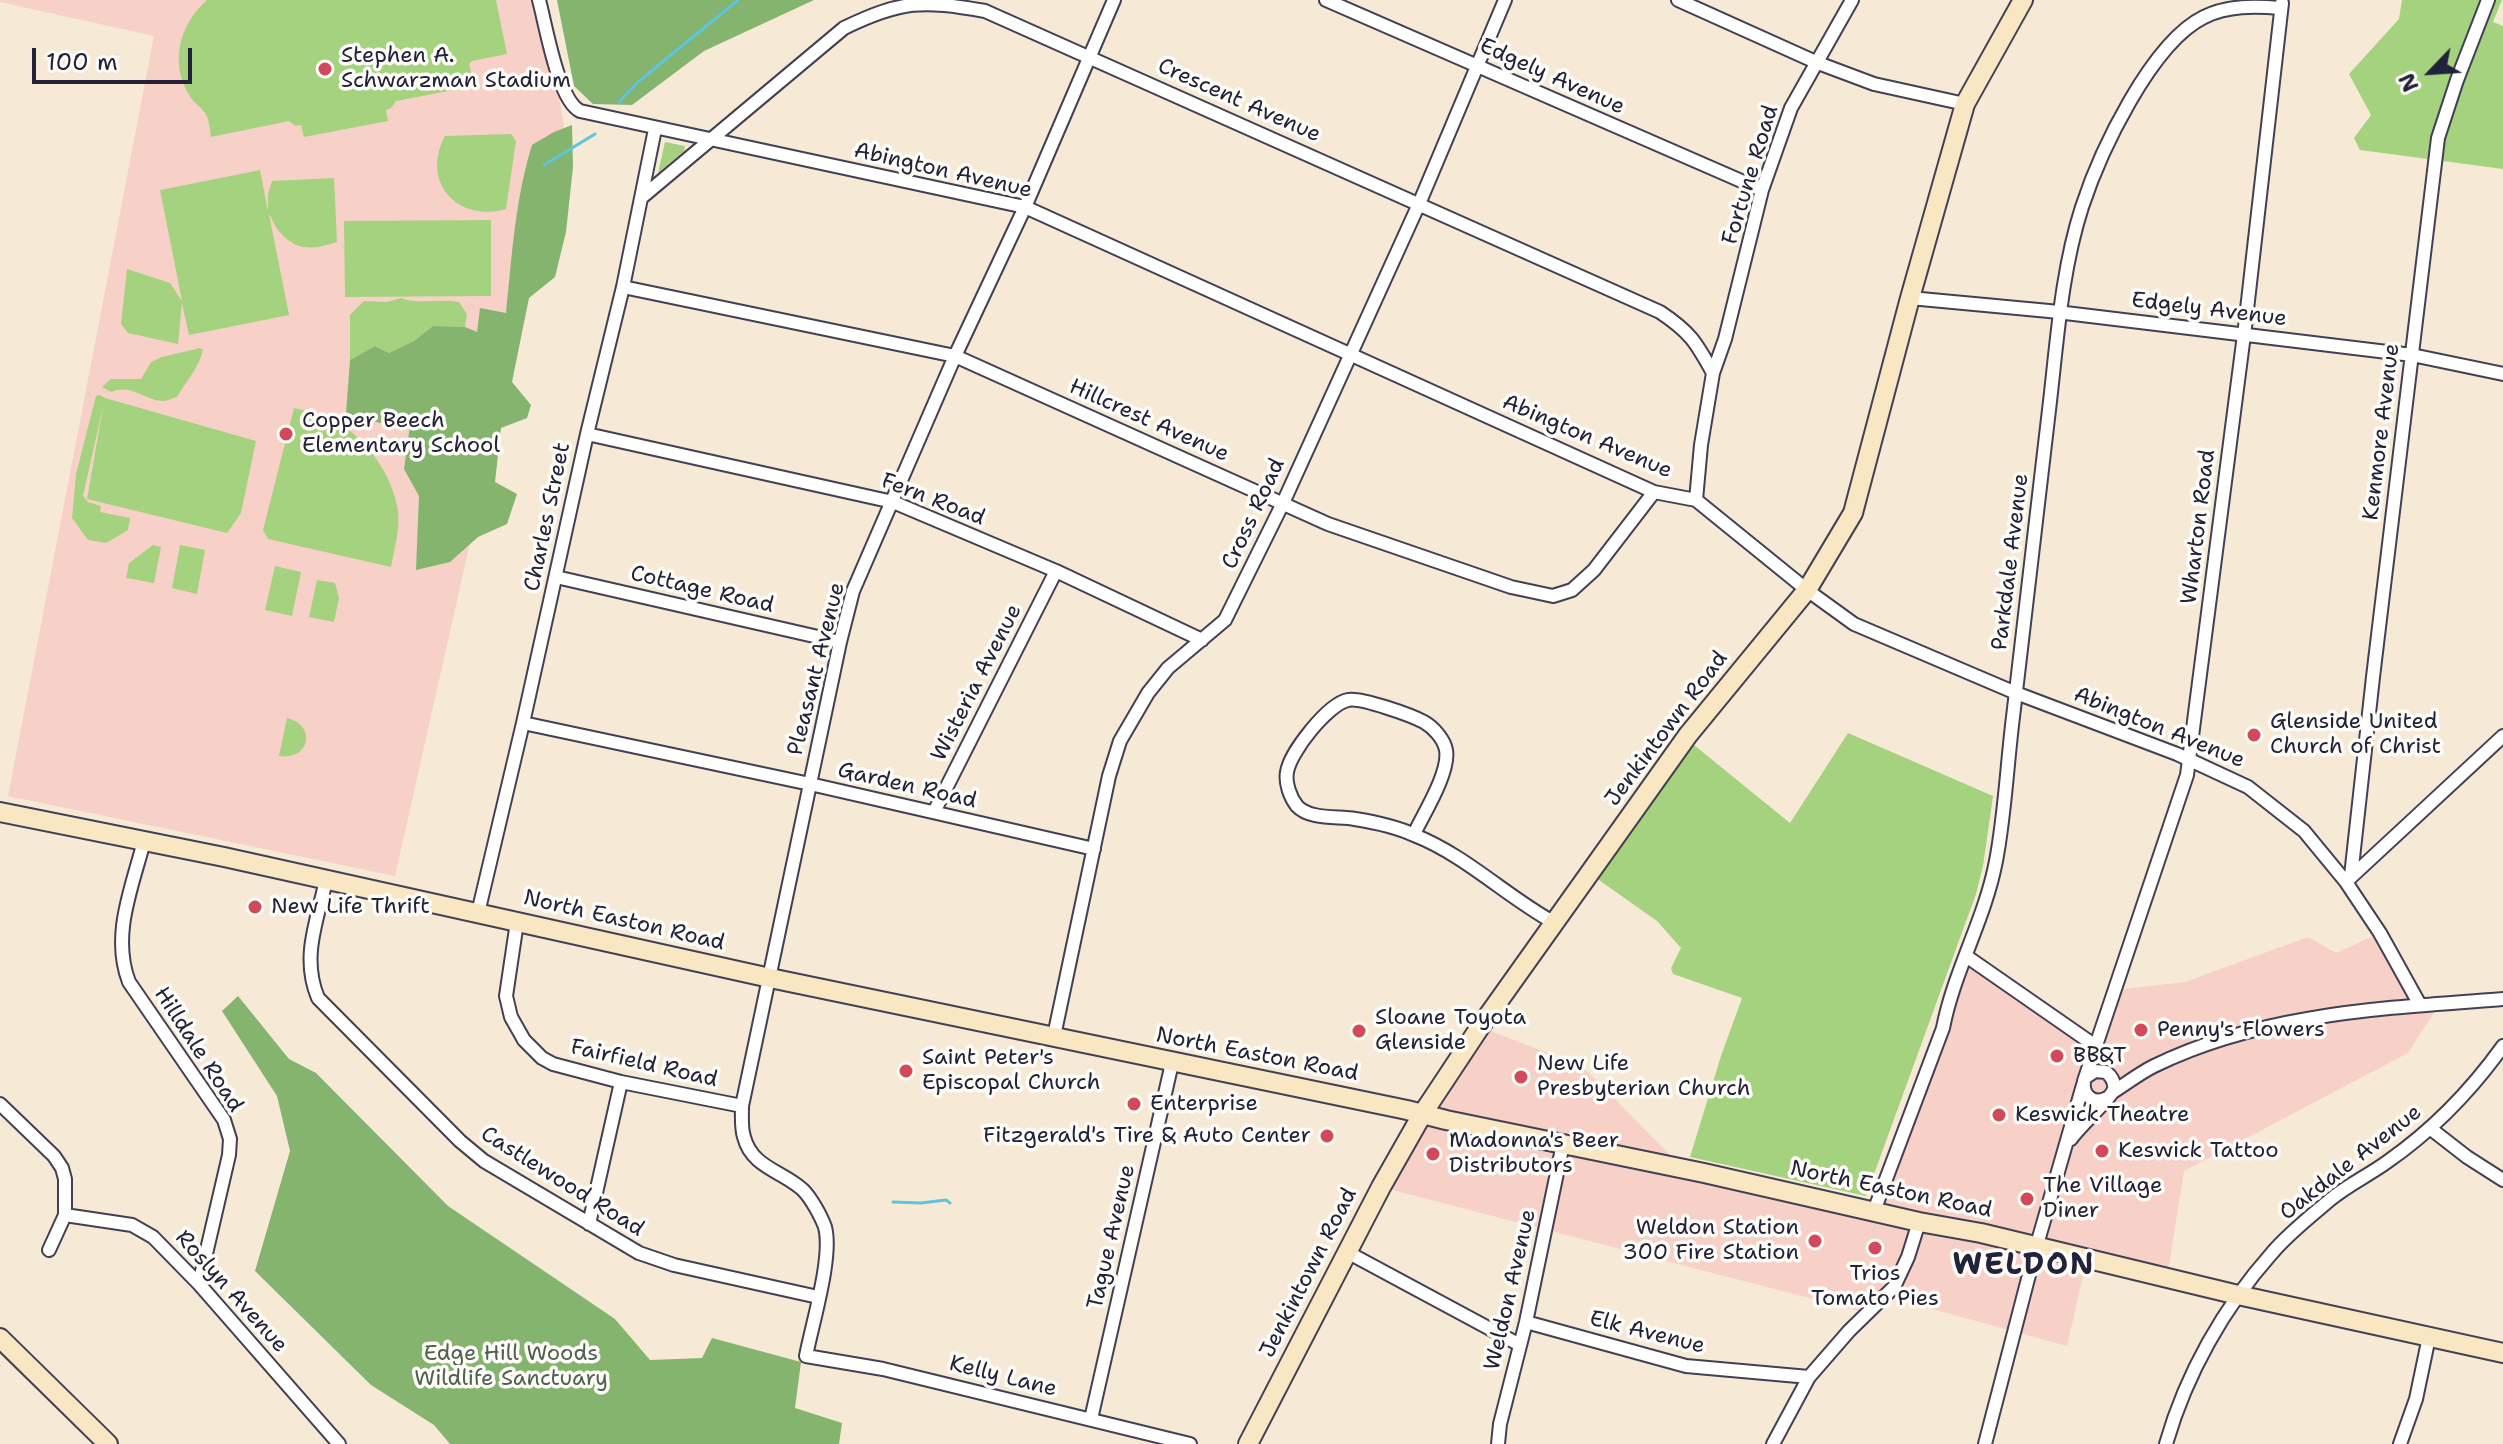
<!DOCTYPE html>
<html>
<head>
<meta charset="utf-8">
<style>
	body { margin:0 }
	#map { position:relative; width:2503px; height:1444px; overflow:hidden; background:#f6ead6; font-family:"Shantell Sans",sans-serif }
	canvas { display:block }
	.north { position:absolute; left:2391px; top:32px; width:80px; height:80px; -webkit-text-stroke:6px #fdfcf7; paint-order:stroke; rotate:245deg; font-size:22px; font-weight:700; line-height:32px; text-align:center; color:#22223b }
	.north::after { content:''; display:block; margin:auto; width:28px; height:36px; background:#22223b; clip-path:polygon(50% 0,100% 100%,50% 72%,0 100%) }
	.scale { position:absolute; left:32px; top:48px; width:160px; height:36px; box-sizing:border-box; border:4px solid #22223b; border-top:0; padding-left:10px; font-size:24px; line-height:28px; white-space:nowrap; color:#22223b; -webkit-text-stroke:6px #fdfcf7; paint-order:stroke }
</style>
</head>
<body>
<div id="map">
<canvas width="2503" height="1444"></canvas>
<div class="north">N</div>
<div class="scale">100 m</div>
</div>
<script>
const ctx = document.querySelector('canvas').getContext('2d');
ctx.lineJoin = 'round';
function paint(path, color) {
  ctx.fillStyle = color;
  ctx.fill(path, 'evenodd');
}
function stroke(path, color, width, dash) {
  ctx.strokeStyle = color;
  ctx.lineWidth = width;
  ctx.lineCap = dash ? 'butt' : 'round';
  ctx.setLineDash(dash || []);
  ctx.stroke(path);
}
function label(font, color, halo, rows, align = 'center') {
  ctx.font = font + ' "Shantell Sans",sans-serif';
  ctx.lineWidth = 7;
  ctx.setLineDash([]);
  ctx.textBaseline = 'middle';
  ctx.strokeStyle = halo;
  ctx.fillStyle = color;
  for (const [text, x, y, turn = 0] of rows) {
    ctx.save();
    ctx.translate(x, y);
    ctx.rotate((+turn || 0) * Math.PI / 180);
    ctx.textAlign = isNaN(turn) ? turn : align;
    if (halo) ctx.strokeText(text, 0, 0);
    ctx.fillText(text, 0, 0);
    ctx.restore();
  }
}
paint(new Path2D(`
	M0 0H541L564 125 395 876 8 796 154 36 0 2Z
	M2380 933 2420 1005 2440 1003 2408 1053 2184 1171 2167 1278 2087 1258 2067 1346 1885 1296 1867 1313 1381 1187 1480 1027 1582 1066 1685 1170 1874 1210 1966 956 2097 1046 2115 990 2185 982 2308 937 2336 953Z`), '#f7d1c7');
paint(new Path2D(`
	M207 0H496L507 54 472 61 469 64 474 86 396 101 391 108 386 110 388 121 304 137 301 125 295 126 289 121 211 137C210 130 209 118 205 113 201 107 195 104 191 98 169 65 178 26 207 0Z
	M2402 0H2502L2493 22 2503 26V169L2360 150 2354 138 2371 115 2349 74 2399 19Z
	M511 134 516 141 506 209C458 223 420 182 445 136Z
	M665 142 685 146 684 151 658 173Z
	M260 170 268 211V194L272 181 334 178 337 242C313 250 296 252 278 230 274 225 272 218 269 214L289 315 189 335 182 303 178 344 128 333 121 324 127 269 170 283 182 301 160 190Z
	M491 220V296L345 297 344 221Z
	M401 298C421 305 439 298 459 302L467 314 465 327 433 326 414 341 389 353 375 346 350 360V315L364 301 387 302Z
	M200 348 203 350C199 367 186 382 177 397 172 398 168 401 163 401 144 400 131 383 111 392L102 387 111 379H141L151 362 162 357Z
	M100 395 105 398 256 441 241 513 227 533 87 499 103 407 83 496 88 502 101 506 100 512 130 518 128 530 106 543 88 540 72 518 76 474 96 396Z
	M294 408C305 411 319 412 330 418 364 435 393 474 398 511 400 530 394 550 391 567L268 539 263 530Z
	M153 545 161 547 154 583 126 578 129 563Z
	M180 545 205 550 197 594 172 588Z
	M275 566 301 572 292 616 265 610Z
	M317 580 335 583 339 598 334 622 309 617Z
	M287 718C317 725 310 761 279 756Z
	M1848 733 1993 796 1983 866 1976 894 1866 1196 1690 1157 1721 1056 1742 998 1673 974 1671 968 1681 948 1657 921 1596 878 1694 745 1790 823Z`), '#a5d27f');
paint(new Path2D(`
	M557 0H814L704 51 632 105 593 104 574 86Z
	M572 125 573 167 566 232 555 277 529 298 512 382 531 405 527 418 501 428 495 482 517 494 507 524 478 537 450 562 416 570 419 496 404 469 411 418 380 423 346 413 350 360 375 346 389 353 414 341 433 326 465 327 477 332 480 308 506 313C512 256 515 200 532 145L554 132Z
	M238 996 289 1059 316 1073 448 1206 615 1319 650 1360 702 1358 712 1338 801 1362 795 1408 842 1423 839 1444H450L434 1425 371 1385 255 1271 290 1151 277 1096 222 1011Z`), '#84b46e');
stroke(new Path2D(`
	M619 102 638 82 738 0
	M544 165 595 134
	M893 1202 921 1203 946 1200 950 1203`), '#5ec5db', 3);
const street = new Path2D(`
	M539 0C546 26 558 100 580 111L1025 207 1654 492 1696 500 1807 590 1854 624 2016 693 2177 754 2248 787 2304 831 2346 882 2380 933 2420 1005
	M1114 0 1025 207 955 356 853 591 840 642 742 1106C742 1116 741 1128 744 1137 752 1168 783 1171 803 1190 811 1198 821 1216 825 1227 833 1257 812 1324 806 1356L883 1369 1190 1444
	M1326 0 1762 190
	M1678 0 1818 63 1874 84 1965 104
	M641 198 844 28C902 0 922 0 985 11L1660 312C1690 332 1696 342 1713 373
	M623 287 955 356 1328 524 1511 587 1553 596 1572 590 1594 570 1654 492
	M1910 298 2049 311 2412 355 2503 374
	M587 434 893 502 1056 571 1202 640
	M1696 500 1701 445 1713 373 1725 339 1762 190 1791 108 1852 0
	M556 577 840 642
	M523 723 810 784 1094 849
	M934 812 1056 571
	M1414 834C1424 813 1450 772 1446 750 1444 739 1433 727 1424 722 1411 715 1360 697 1348 700 1328 704 1290 752 1287 772 1285 783 1290 797 1297 806 1310 820 1338 816 1355 819 1374 822 1397 827 1414 835 1465 855 1506 896 1553 922
	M144 841C132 888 111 935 129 982L224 1120 230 1139 229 1155 199 1284
	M2351 876 2373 677 2438 138 2457 80 2488 0
	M2350 878 2503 736
	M326 880C317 922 301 957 318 998L460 1141 484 1161 639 1253 674 1265 818 1297
	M478 913 523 723 587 434 623 287 655 129
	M517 922 506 996 511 1017 524 1040 542 1058 553 1064 621 1082 742 1106
	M1966 956 2097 1047
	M1054 1036 1109 776 1120 741 1148 693 1168 668 1225 620 1283 503 1419 204 1505 0
	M2113 1092C2127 1083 2140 1073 2154 1066 2262 1013 2385 1008 2503 999
	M2107 1098C2094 1105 2082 1096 2084 1081L2187 775 2245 327 2282 3
	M0 1104 54 1156 62 1168 65 1179V1215L49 1250
	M2431 1129 2467 1157 2503 1180
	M2071 1139C2079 1127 2112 1097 2114 1089 2115 1081 2111 1076 2106 1072L2095 1071 2086 1077
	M1874 1211 1943 1028C1954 971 1985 919 1996 861 2005 814 2007 765 2013 717 2025 615 2037 513 2049 410 2057 343 2061 272 2082 207 2100 152 2151 43 2204 17 2228 5 2255 6 2281 8
	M65 1215 132 1225 153 1237 199 1284 339 1444
	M589 1224 621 1082
	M1347 1252 1520 1345
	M1526 1322 1686 1366 1809 1377
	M1091 1419 1172 1063
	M1498 1444 1500 1424 1526 1322 1563 1144
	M1773 1444 1809 1377 1849 1331 1894 1287 1908 1257 1919 1222
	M1985 1444 2036 1248 2083 1085
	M2166 1444C2186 1374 2224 1307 2272 1253 2289 1233 2311 1216 2331 1199 2348 1185 2369 1175 2387 1162 2433 1130 2470 1092 2503 1046
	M2400 1444 2416 1399 2429 1337`);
const secondary = new Path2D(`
	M0 812 224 857 770 978 1407 1110 1446 1120 1704 1173 1919 1222 1981 1233 2238 1295 2503 1353
	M0 1338 108 1444
	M1248 1444 1381 1187 1423 1113 1480 1027 1688 735 1807 590 1853 513 1910 298 1965 104 2023 0`);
stroke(street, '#424052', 16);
stroke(secondary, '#424052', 22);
stroke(street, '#fff', 12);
stroke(secondary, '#f9e7c3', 18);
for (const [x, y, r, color] of [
	[325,69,8,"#d1495b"],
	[286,434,8,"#d1495b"],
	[2254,735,8,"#d1495b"],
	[255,907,8,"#d1495b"],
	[2141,1030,8,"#d1495b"],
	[1359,1031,8,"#d1495b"],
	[2057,1056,8,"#d1495b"],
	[906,1071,8,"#d1495b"],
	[1521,1077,8,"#d1495b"],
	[1134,1104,8,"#d1495b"],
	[1999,1115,8,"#d1495b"],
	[1327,1136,8,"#d1495b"],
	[2102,1151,8,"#d1495b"],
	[1433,1154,8,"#d1495b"],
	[2027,1199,8,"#d1495b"],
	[1815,1241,8,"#d1495b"],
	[1875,1248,8,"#d1495b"]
]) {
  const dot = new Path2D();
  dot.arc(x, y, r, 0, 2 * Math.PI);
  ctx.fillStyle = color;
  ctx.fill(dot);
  stroke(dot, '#fdfcf7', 3);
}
label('22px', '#22223b', '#fdfcf7', [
	["Stephen A.",341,56],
	["Schwarzman Stadium",341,81],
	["Copper Beech",302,421],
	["Elementary School",302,446],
	["Glenside United",2270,722],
	["Church of Christ",2270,747],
	["New Life Thrift",271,907],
	["Sloane Toyota",1375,1018],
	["Glenside",1375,1043],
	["Penny's Flowers",2157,1030],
	["BB&T",2073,1056],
	["Saint Peter's",922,1058],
	["Episcopal Church",922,1083],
	["New Life",1537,1064],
	["Presbyterian Church",1537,1089],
	["Enterprise",1150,1104],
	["Keswick Theatre",2015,1115],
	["Fitzgerald's Tire & Auto Center",1311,1136,"right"],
	["Madonna's Beer",1449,1141],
	["Distributors",1449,1166],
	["Keswick Tattoo",2118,1151],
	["The Village",2043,1186],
	["Diner",2043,1211],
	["Weldon Station",1799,1228,"right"],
	["300 Fire Station",1799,1253,"right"],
	["Trios",1875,1274,"center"],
	["Tomato Pies",1875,1299,"center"]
], 'left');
label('22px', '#22223b', '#fdfcf7', [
	["Edgely Avenue",1552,77,24],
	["Crescent Avenue",1239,101,24],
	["Abington Avenue",943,171,13],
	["Fortune Road",1751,175,-73],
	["Edgely Avenue",2209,310,7],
	["Hillcrest Avenue",1149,421,24],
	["Kenmore Avenue",2382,432,-83],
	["Abington Avenue",1587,437,23],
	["Fern Road",933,500,21],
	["Cross Road",1254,514,-65],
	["Charles Street",548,517,-78],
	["Wharton Road",2199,527,-83],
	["Parkdale Avenue",2011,562,-83],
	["Cottage Road",702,590,13],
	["Pleasant Avenue",817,669,-76],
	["Wisteria Avenue",977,683,-63],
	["Abington Avenue",2159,728,22],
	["Jenkintown Road",1667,729,-53],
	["Garden Road",907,786,13],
	["North Easton Road",624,921,13],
	["Hilldale Road",198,1050,57],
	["North Easton Road",1257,1055,11],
	["Fairfield Road",644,1064,13],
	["Oakdale Avenue",2351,1163,-38],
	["Castlewood Road",562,1182,32],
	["North Easton Road",1891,1190,12],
	["Tague Avenue",1112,1237,-77],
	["Jenkintown Road",1309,1273,-63],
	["Weldon Avenue",1511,1290,-77],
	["Roslyn Avenue",231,1292,48],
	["Elk Avenue",1647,1333,14],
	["Kelly Lane",1003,1377,14]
]);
label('22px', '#506053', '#fdfcf7', [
	["Edge Hill Woods",511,1354],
	["Wildlife Sanctuary",511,1379]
]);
ctx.letterSpacing = '2px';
label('bold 30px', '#22223b', '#fdfcf7', [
	["WELDON",2024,1266]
]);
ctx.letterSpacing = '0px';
</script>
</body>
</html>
